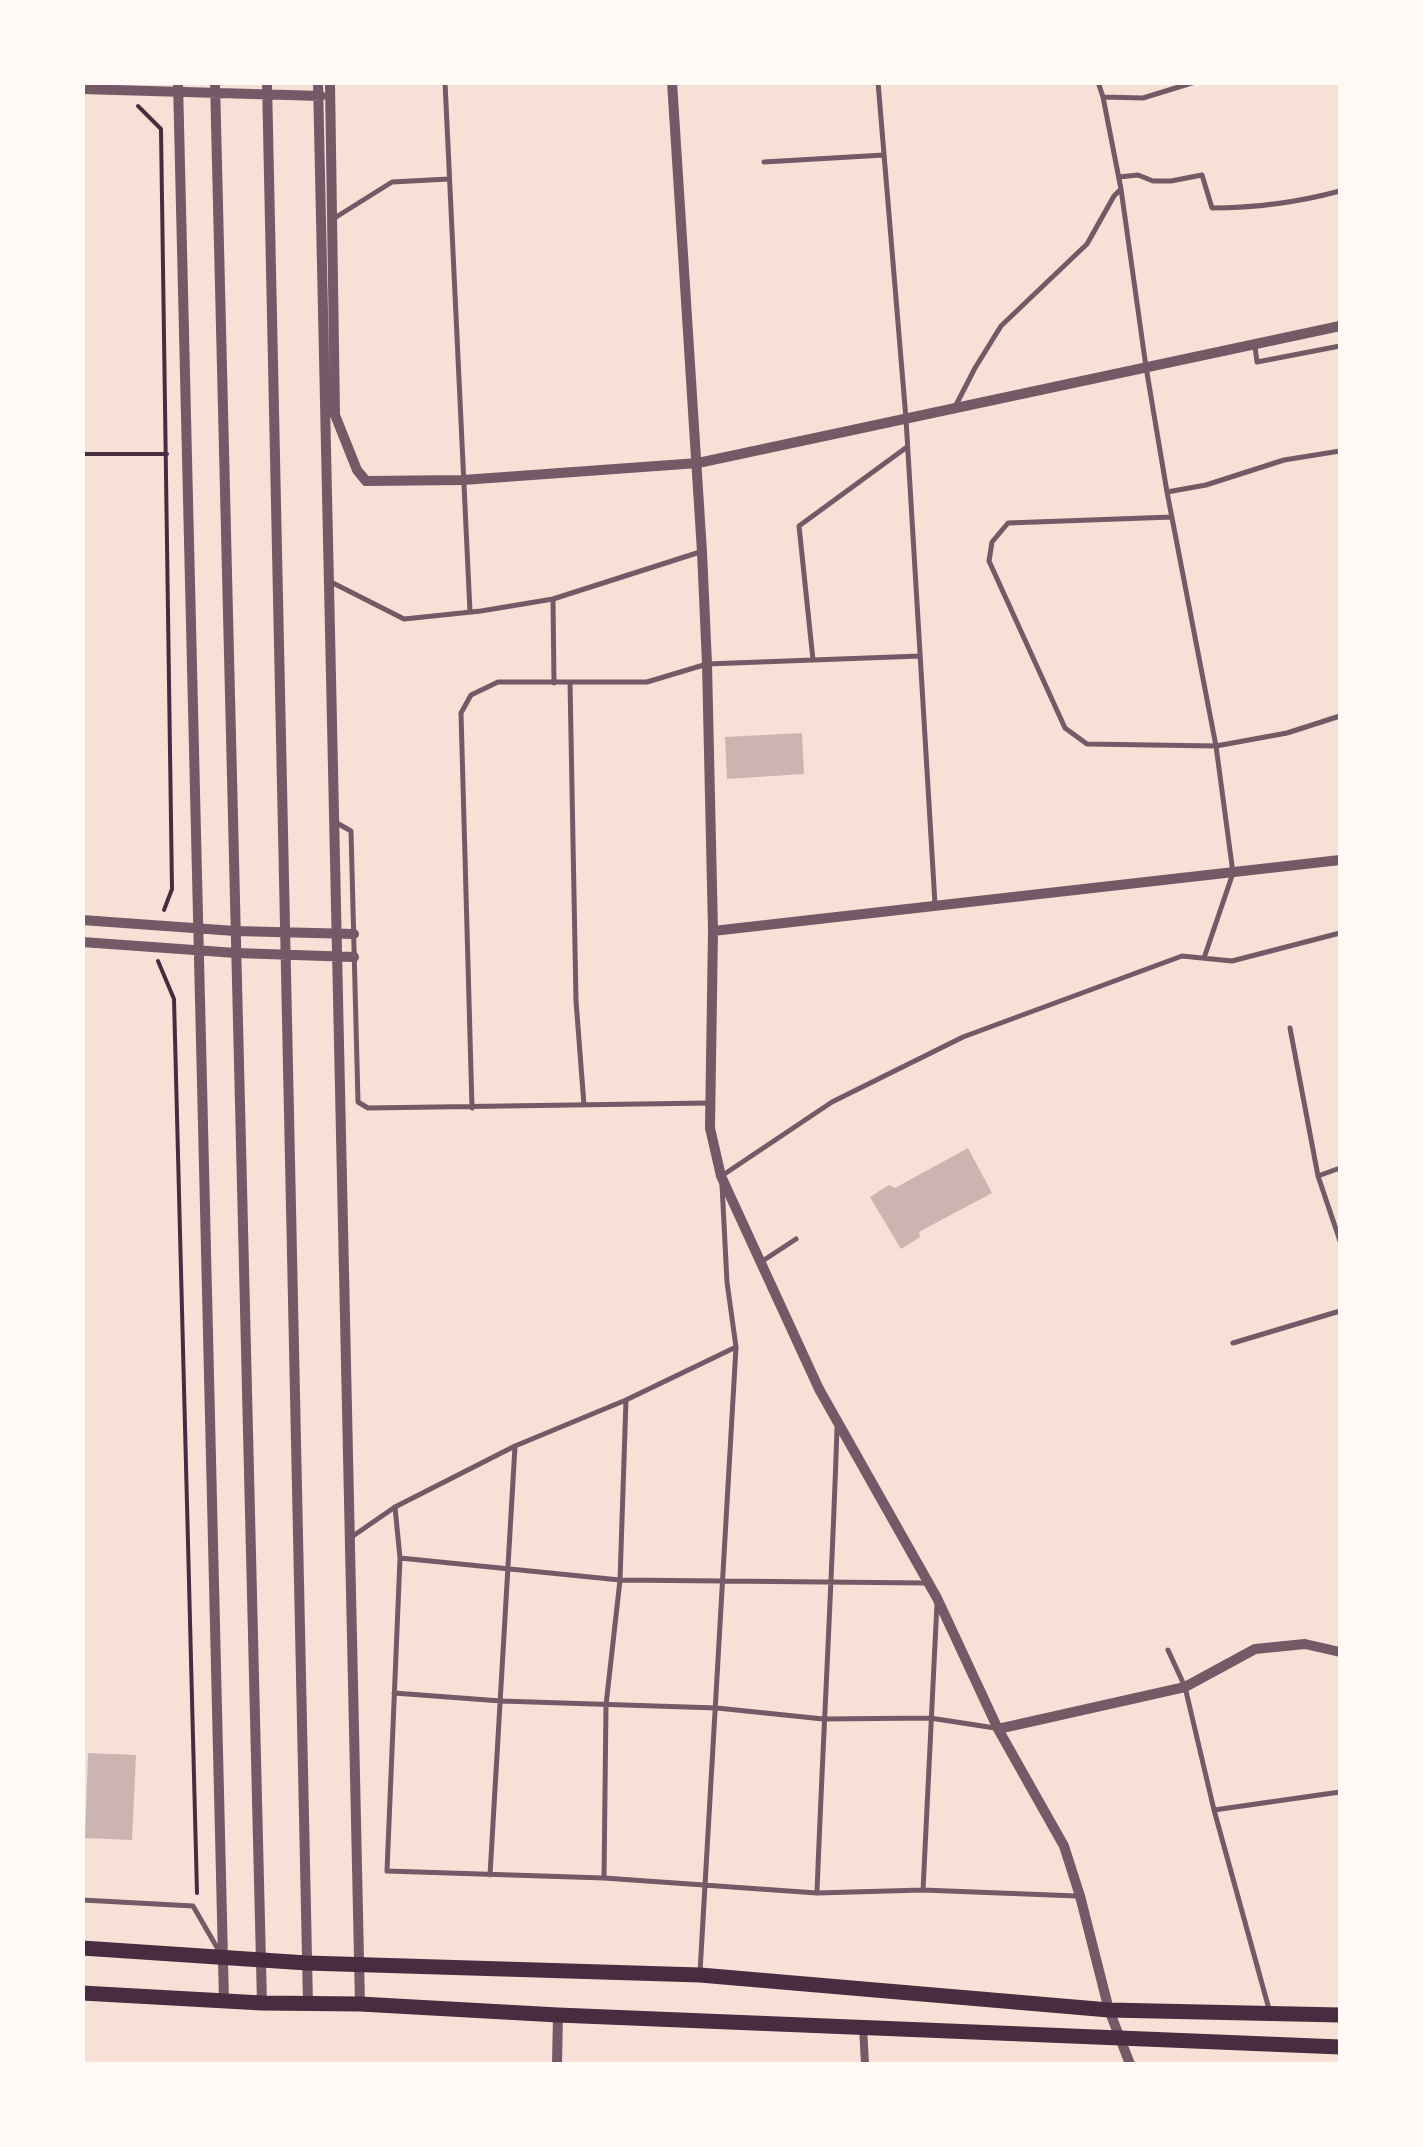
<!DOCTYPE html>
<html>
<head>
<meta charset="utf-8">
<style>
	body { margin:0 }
	#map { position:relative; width:1423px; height:2147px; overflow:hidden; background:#f7e1d7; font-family:Inter,sans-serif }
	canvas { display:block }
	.frame { position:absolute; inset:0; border:85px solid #fffaf5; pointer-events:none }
</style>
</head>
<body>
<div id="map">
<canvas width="1423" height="2147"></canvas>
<div class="frame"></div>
</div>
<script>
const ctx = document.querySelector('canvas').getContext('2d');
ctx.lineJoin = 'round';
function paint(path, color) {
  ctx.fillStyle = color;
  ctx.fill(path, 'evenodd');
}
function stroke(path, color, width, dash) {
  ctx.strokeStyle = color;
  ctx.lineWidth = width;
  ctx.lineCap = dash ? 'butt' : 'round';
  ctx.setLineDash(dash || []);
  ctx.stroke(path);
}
paint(new Path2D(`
	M802 733 804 774 727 779 725 737Z
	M968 1148 992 1193 919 1232 920 1237 901 1249 870 1197 889 1185 895 1188Z
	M88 1753 136 1755 132 1840 85 1838Z`), '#ccb4b1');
stroke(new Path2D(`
	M138 106 161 129 172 889 164 910
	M82 454H167
	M158 961 174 999 197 1893`), '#4a2c40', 4);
stroke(new Path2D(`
	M445 82 470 612
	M878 82 906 419 935 904
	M1098 82 1103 97 1121 189 1146 367 1167 492 1216 746 1233 873 1204 958
	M1103 97 1143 98 1195 82
	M764 162 884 155
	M1119 177 1138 175 1153 181H1171L1202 175 1212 208C1254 208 1299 202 1340 191
	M333 219 392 182 449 179
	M1255 347 1257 362 1340 346
	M955 407 975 368 1001 326 1087 244 1114 196 1121 189
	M1167 492 1206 485 1284 460 1340 451
	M1172 517 1008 523 992 542 989 561 1065 728 1087 744 1216 746 1287 733 1340 716
	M329 581 404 619 481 611 553 599 700 552
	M553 599 554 683
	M813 660 799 526 907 447
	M570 682 576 1001 584 1105
	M337 823 351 831 358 1102 368 1108 708 1103
	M1290 1028 1318 1176 1340 1241
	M472 1108 461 713 471 695 498 682H647L707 664 920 656
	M723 1175 832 1102 963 1037 1182 956 1232 961 1340 933
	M1318 1176 1340 1168
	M761 1262 796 1239
	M1233 1343 1340 1311
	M395 1507 400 1558 387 1871 604 1878 817 1893 923 1890 1077 1896
	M350 1538 395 1507 515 1446 626 1400 736 1347
	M400 1558 620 1580 926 1583
	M1168 1650 1185 1687 1214 1810 1269 2009
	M394 1693 501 1701 717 1708 823 1719 930 1718 995 1728
	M1214 1810 1340 1792
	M490 1875 515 1446
	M604 1878 606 1705 620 1580 626 1400
	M923 1890 937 1603
	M817 1892C823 1737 832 1583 837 1428
	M82 1900 193 1906 219 1951
	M700 1972 736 1347 727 1282 722 1185`), '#755966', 5);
stroke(new Path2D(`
	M863 2027 865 2064`), '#755966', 8);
stroke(new Path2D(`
	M178 82 224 2000
	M215 82 262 2003
	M267 82 308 2004
	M318 82 360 2004
	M330 82 335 415 357 470 366 481 463 480 698 463 1340 326
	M672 82 702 552 707 664 713 931 710 1128 721 1176 819 1389 937 1598 998 1729 1064 1846 1080 1896 1109 2010 1130 2064
	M82 89 321 96
	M82 920 235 931 354 934
	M713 931 1340 860
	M82 942 236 953 354 957
	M998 1729 1185 1687 1255 1649 1305 1644 1340 1652
	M557 2064 558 2015`), '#755966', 10);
stroke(new Path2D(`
	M82 1948 307 1963 700 1975 1109 2010 1340 2015
	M82 1993 262 2003 360 2004 558 2015 1340 2047`), '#4a2c40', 15);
</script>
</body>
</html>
